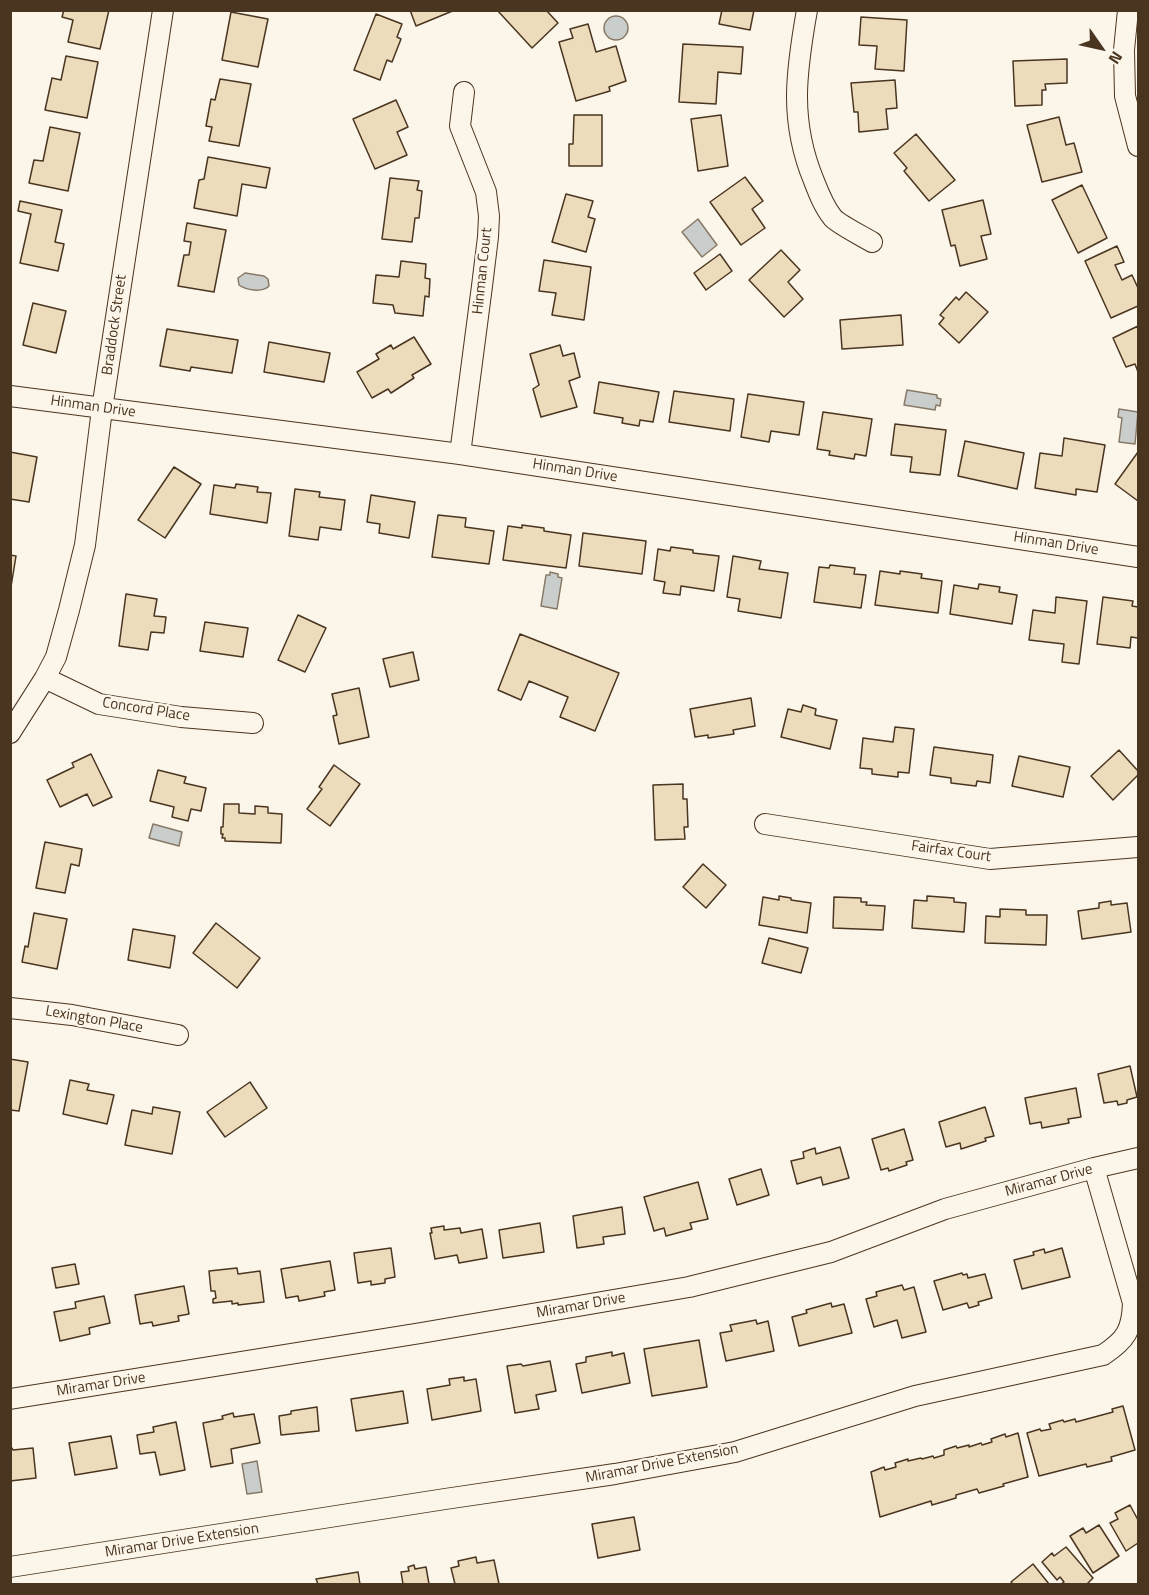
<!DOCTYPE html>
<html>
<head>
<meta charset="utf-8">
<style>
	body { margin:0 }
	#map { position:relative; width:1149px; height:1595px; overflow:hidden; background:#fbf6e9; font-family:"Titillium Web",sans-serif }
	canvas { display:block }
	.frame { position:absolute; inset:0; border:12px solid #4a3520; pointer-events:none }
	.north { position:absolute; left:1071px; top:18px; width:60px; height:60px; -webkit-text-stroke:4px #fbf6e9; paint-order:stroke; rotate:124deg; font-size:16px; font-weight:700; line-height:24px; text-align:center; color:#4a3520 }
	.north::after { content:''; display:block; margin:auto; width:21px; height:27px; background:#4a3520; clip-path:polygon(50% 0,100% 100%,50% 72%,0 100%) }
</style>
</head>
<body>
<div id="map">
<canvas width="1149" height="1595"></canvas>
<div class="frame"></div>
<div class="north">N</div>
</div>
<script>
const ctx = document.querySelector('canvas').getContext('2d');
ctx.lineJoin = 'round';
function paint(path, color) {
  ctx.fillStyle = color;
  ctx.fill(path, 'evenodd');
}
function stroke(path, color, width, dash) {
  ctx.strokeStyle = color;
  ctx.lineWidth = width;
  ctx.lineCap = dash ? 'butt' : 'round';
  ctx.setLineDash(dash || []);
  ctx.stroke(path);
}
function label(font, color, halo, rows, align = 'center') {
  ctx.font = font + ' "Titillium Web",sans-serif';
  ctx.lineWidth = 4.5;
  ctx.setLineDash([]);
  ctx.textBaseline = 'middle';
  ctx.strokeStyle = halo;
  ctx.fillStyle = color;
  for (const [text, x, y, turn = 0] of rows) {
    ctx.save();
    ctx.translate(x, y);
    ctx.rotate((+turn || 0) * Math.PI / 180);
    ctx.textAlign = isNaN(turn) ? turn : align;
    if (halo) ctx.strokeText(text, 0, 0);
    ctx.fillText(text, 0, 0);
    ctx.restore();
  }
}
const water = new Path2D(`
	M604 28a12 12 0 1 1 24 0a12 12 0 1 1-24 0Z
	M698 219 717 245 702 257 682 232Z
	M245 273 264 276 268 279 269 286C262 293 246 290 239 285L238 278Z
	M907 390 937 395V398L941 399 940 406 936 405 935 410 904 405Z
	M1119 409 1138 412 1135 444 1119 442 1122 418 1118 417Z
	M550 572 558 574V577L562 578 557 609 541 606 546 575H550Z
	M153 824 182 832 179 846 149 838Z
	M257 1461 262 1492 247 1494 242 1464Z`);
paint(water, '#c9cecd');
stroke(water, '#887966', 1.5);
const building = new Path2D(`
	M64 10H109L100 49 68 42 73 20 62 17Z
	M410 10H455L416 26Z
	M497 10H546L558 23 532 48Z
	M722 10H754L750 30 719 24Z
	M231 12 268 19 258 67 222 60Z
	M376 14 402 24 397 37 401 39 392 62 387 60 380 80 354 70Z
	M861 17 907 20 904 71 875 69 877 46 859 45Z
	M588 24 596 52 616 46 626 81 609 87 610 91 576 101 559 42 573 38 570 29Z
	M683 44 743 47 741 74 718 72 716 104 679 102Z
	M66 56 98 62 87 118 45 110 52 78 61 80Z
	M1067 59V83L1045 84 1046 90H1042V105L1015 106 1013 61Z
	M220 79 251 84 239 146 209 141 212 127 206 126 211 99 215 100Z
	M895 80 897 108 886 109 888 129 859 132 858 112H854L851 83Z
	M396 100 408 127 397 132 407 155 375 169 353 119Z
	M574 115H602V166H569V144H573Z
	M721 115 728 166 698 171 691 119Z
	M1059 117 1066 145 1074 143 1082 172 1042 182 1027 125Z
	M50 127 80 133 68 191 29 183 34 160 43 161Z
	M916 134 955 180 929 201 904 171 907 168 894 153Z
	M208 157 270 168 266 188 242 184 237 216 194 208 199 180 204 179Z
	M745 177 763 201 752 209 765 228 741 245 710 202Z
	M390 178 419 181 417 190 422 191 419 218H415L412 242 382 239Z
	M1082 185 1107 238 1078 253 1052 200Z
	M566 194 593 201 588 217 595 219 586 252 552 242Z
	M983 200 991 234 981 236 987 259 960 266 955 245 951 246 942 210Z
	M20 201 62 210 55 242 64 244 58 271 20 263 31 214 18 211Z
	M187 223 226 230 214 292 178 286 184 255H189L191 242 184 241Z
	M1117 246 1124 262 1115 265 1122 280 1132 275 1138 288V306L1111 318 1085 261Z
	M781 250 800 270 788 282 803 299 784 317 749 280Z
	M720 254 732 271 706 290 694 273Z
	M544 260 591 267 584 320 552 315 556 293 539 291Z
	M401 261 426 264 425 278 430 279 429 297 425 296 423 316 395 313 393 305 373 303 376 275 399 277Z
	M966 292 988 312 959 343 939 324 944 318 940 315 956 297 959 300Z
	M33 303 66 311 56 353 23 345Z
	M901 315 903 345 842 349 840 320Z
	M1138 326V372L1135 364 1126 367 1113 338Z
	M167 329 238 340 232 373 191 367 190 371 160 366Z
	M414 337 431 364 412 375 414 378 391 393 388 389 372 398 357 372 379 359 376 354 391 345 393 349Z
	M269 342 330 353 324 382 264 372Z
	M560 345 563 356 574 353 580 377 569 381 577 407 541 417 533 389 539 385 530 354Z
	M599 382 659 392 653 422 640 420 639 426 622 423 623 418 594 413Z
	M674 391 734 399 730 431 669 422Z
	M748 394 804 402 799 435 771 431 769 442 741 437Z
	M823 412 872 419 866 456 855 454 854 459 829 455 830 451 817 449Z
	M895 424 946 430 940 475 910 472 912 457 891 455Z
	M1064 438 1105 445 1097 492 1076 489V495L1035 488 1040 453 1062 456Z
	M965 441 1024 453 1017 489 958 476Z
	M10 452 37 457 29 502 10 499Z
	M1138 452V501L1115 484Z
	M174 467 201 484 165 538 138 520Z
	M236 484 258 487 257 492 271 493 267 523 210 514 214 485 235 488Z
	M295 489 320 492 319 497 345 500 341 530 320 527 318 540 289 536Z
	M371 495 415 502 409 538 379 533 380 524 367 522Z
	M438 515 466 518 465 527 494 531 489 564 432 557Z
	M522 525 544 528V531L571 535 566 568 503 560 508 526 522 528Z
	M583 533 646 541 642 574 579 566Z
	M671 547 693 550V553L719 556 714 591 681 586 680 595 663 593 665 582 654 580 658 549 670 551Z
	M10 555 16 556 10 593Z
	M733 556 761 561 759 569 788 573 781 618 738 611 740 599 727 597Z
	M830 565 855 568 854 574 866 575 861 608 814 602 819 567 829 568Z
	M880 571 900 574V571L922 574 921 578 942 581 938 613 875 605Z
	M979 584 1000 587 999 592 1017 595 1012 624 950 614 954 585 978 589Z
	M126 594 157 599 154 616 166 617 164 633 151 632 148 650 119 646Z
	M1056 597 1087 601 1079 664 1062 662 1064 644 1029 640 1033 610 1055 613Z
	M1103 597 1133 601 1132 606 1138 607V638L1131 637 1130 648 1097 644Z
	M298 615 326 628 305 672 278 660Z
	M205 622 248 628 243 657 200 651Z
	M520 634 619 673 595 731 560 717 568 697 529 681 521 700 498 690Z
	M413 652 419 680 390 687 383 659Z
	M359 688 369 737 339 744 333 716 337 715 332 694Z
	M751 698 755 726 733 730 734 734 708 738V735L695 737 690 709Z
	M803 705 816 709 815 715 837 720 830 749 781 737 788 709 801 712Z
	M895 727 914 729 909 773 898 772V777L872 774V769L860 768 863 738 893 742Z
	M934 747 993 755 990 783 977 781 976 786 951 783V778L930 775Z
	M1119 750 1138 771V775L1113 800 1091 776Z
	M91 754 112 797 93 806 87 794 60 807 47 780 74 767 72 763Z
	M1019 756 1070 767 1063 797 1012 786Z
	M334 765 360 784 330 826 307 809 322 789 319 787Z
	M158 770 186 777 184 783 206 788 201 811 191 809 188 821 172 817 174 807 150 801Z
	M683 784V799H687L688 827H684L685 839 655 840 653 785Z
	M224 804H239V813L255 814V806L268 807V813L282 814 281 843 225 841V838H222L223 834H221V827H223Z
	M45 842 82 849 79 866 71 864 65 893 36 888Z
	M703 864 726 885 706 908 683 887Z
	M779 896 791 898V900L811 903 807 933 759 925 763 897 779 900Z
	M927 896 954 898V902L966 903 964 932 912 928 914 900 927 901Z
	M834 897 861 898V902H867L866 905 885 906 883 930 833 928Z
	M1111 901V905L1127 903 1131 932 1082 939 1078 911 1099 908V903Z
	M1000 909 1026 910V915H1047L1046 945 985 943 986 916 1000 917Z
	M34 913 67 919 57 969 22 962 25 946 28 947Z
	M216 923 260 958 237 988 193 953Z
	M133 929 175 936 170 968 128 960Z
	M769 938 808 948 801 973 762 963Z
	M10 1059 28 1062 19 1111 10 1110Z
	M1130 1066 1137 1097 1127 1100V1103L1118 1105 1117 1101 1104 1103 1098 1074Z
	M70 1080 89 1084 87 1090 114 1095 107 1124 63 1114Z
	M250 1082 267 1108 225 1137 207 1112Z
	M1076 1088 1081 1117 1068 1119 1069 1123 1042 1128 1041 1122 1030 1124 1025 1098Z
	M153 1107 180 1112 172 1154 125 1145 132 1110 152 1114Z
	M985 1107 994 1136 985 1138 986 1141 961 1149 960 1143 946 1147 939 1122Z
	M904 1129 913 1160 906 1162 907 1165 889 1171 888 1168 881 1170 872 1139Z
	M840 1147 849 1178 823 1185 821 1177 797 1184 791 1161 804 1158 803 1152 815 1148 816 1154Z
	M761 1169 769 1195 737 1205 729 1179Z
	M698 1182 708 1219 690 1223 692 1229 666 1236 664 1228 654 1231 644 1197Z
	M622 1207 625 1234 603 1237 604 1244 577 1248 573 1216Z
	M540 1223 544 1252 503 1258 499 1230Z
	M444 1226V1230L460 1228 461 1233 482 1229 487 1258 459 1263 457 1255 435 1259 430 1233H432L431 1228Z
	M391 1248 395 1277 385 1279V1283L371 1285V1281L358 1283 354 1253Z
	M1062 1248 1070 1277 1022 1289 1014 1260 1034 1255 1033 1252 1044 1249 1045 1253Z
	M330 1261 335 1290 324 1292 325 1296 299 1301 298 1296 286 1298 281 1269Z
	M75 1264 79 1284 56 1288 52 1268Z
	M237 1268 238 1274 260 1271 264 1302 238 1305V1303L232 1304V1301L213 1303V1299L216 1298 215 1291H211L209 1271Z
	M962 1273 963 1275 967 1274 968 1278 985 1274 992 1298 978 1302 979 1305 969 1308 967 1303 943 1310 934 1281Z
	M902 1285 904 1290 914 1287 926 1332 902 1338 897 1320 874 1327 866 1299 877 1296 876 1292Z
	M184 1286 189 1314 178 1316 179 1321 153 1326 152 1322 140 1324 135 1295Z
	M104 1296 110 1323 89 1328 90 1334 60 1341 54 1312 76 1308 75 1302Z
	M831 1303 832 1307 844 1304 852 1333 799 1346 792 1317 807 1313 806 1310Z
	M756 1320 757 1324 768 1321 774 1351 726 1361 720 1333 732 1331 730 1325Z
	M699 1340 707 1387 652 1396 644 1349Z
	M612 1352V1356L624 1353 630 1383 582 1393 576 1364 586 1362V1357Z
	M550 1361 556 1391 536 1395 539 1409 515 1413 507 1366 521 1364 523 1366Z
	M464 1377V1381L476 1379 481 1411 432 1420 427 1389 450 1385 449 1379Z
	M403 1391 408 1423 356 1431 351 1399Z
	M1123 1406 1135 1450 1111 1457 1112 1461 1087 1467 1086 1464 1039 1476 1027 1433 1040 1429 1041 1431 1051 1429 1049 1424 1063 1420 1064 1422 1075 1419 1076 1422 1113 1412 1112 1409Z
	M317 1407 319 1431 281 1435 279 1416 291 1414V1411Z
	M233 1413 234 1417 254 1414 260 1443 231 1449 233 1463 211 1467 203 1423 223 1419 222 1416Z
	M176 1422 185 1470 160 1475 155 1452 140 1454 137 1435 154 1432 153 1427Z
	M1018 1433 1028 1477 1003 1484 1004 1486 979 1493 977 1489 956 1495V1498L932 1505 931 1501 880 1517 871 1472 884 1467 885 1470 896 1467 895 1463 908 1459V1461L921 1458 922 1459 933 1456 934 1458 944 1455V1450L956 1446 957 1448 969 1445V1447L981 1443 982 1445 992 1442 991 1439 1005 1434 1006 1437Z
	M111 1436 117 1468 75 1475 69 1443Z
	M10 1448H12L13 1450 33 1448 36 1478 10 1481Z
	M1130 1505 1138 1520V1543L1126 1551 1110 1523 1118 1519 1115 1513Z
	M634 1517 640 1550 598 1558 592 1524Z
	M1099 1525 1119 1556 1093 1573 1070 1536 1083 1528 1086 1533Z
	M1066 1547 1093 1578 1087 1584H1061L1064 1582 1060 1577 1057 1580 1042 1562 1052 1553 1054 1556Z
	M476 1557 477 1563 494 1560 499 1584H455L451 1568 459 1566 458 1561Z
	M1033 1564 1049 1584H1013L1011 1582Z
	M414 1565 415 1569 426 1567 429 1584H403L401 1572 409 1571 408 1567Z
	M358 1572 360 1584H318L316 1579Z`);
paint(building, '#ecdcbc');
stroke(building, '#4a3520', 1.5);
const minor = new Path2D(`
	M807 10C796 72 789 121 814 181 819 194 824 207 833 218 840 225 862 236 872 242
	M1128 10 1124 50 1125 96 1138 146
	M10 396 460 454 1138 557
	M460 454 482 286 488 237 489 216 486 192 460 126 464 92
	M45 678 99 704 181 717 253 723
	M10 733 45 678 56 657 69 610 85 545 102 409 163 10
	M765 824 990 859 1138 847
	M10 1008 72 1015 178 1035
	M10 1399 421 1333 689 1287 831 1252 945 1209 1094 1168 1138 1158
	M10 1567 445 1499 615 1474 735 1452 915 1396 1103 1355C1126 1340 1132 1330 1133 1303L1094 1168`);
stroke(minor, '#4a3520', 22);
stroke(minor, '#fbf6e9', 20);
label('15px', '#4a3520', '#fbf6e9', [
	["Hinman Court",483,271,-84],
	["Braddock Street",115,325,-82],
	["Hinman Drive",93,407,8],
	["Hinman Drive",575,471,9],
	["Hinman Drive",1056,544,9],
	["Concord Place",146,710,9],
	["Fairfax Court",951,852,8],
	["Lexington Place",94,1020,10],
	["Miramar Drive",1049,1181,-15],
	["Miramar Drive",581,1306,-10],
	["Miramar Drive",101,1385,-9],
	["Miramar Drive Extension",662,1464,-11],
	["Miramar Drive Extension",182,1541,-9]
]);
</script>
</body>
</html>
